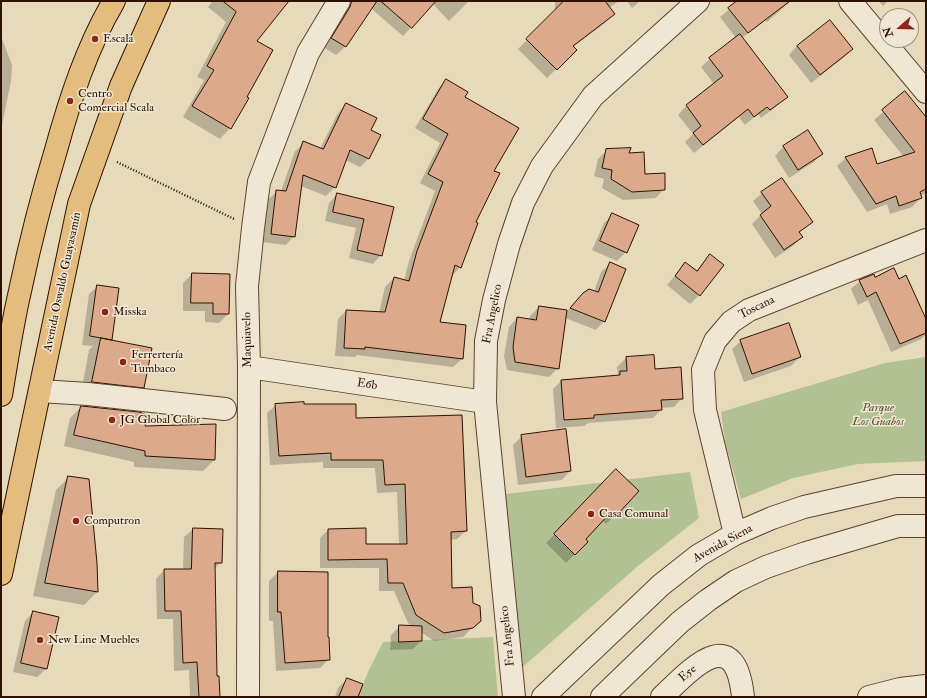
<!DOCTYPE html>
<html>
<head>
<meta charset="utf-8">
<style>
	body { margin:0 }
	#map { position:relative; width:927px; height:698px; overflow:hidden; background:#e7dabb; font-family:"IM FELL Double Pica",serif }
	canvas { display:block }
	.frame { position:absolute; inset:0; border:2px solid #2e1100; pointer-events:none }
	.north { position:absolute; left:879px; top:8px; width:40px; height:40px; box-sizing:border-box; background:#efe7d3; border:1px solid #a2917f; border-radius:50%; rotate:250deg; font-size:11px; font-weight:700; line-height:16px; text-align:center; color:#2e1100 }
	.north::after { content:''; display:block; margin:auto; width:14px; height:18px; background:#8f2418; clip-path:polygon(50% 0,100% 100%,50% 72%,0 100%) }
</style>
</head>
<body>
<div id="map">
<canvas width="927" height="698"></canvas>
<div class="frame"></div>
<div class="north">N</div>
</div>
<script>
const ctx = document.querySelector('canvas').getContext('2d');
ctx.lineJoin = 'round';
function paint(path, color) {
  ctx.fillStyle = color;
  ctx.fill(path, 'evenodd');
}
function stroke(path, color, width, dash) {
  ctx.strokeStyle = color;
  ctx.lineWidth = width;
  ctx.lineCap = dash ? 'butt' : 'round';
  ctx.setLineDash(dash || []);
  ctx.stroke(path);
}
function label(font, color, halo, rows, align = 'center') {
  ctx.font = font + ' "IM FELL Double Pica",serif';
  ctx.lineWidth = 3;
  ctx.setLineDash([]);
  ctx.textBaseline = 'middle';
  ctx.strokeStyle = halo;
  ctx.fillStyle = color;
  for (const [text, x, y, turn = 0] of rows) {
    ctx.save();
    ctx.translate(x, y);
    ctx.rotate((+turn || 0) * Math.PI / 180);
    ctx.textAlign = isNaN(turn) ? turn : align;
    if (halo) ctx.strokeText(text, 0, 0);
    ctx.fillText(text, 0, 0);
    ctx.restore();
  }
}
paint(new Path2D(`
	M926 357V461L858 464 793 478 741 499 725 442 721 412 885 363Z
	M690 472 699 518 638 566 517 672 497 495Z
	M493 637 498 697H358L368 672 383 642Z`), '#b1c193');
paint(new Path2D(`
	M213 1H287L255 41 246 97 248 98 230 128 220 139 183 117 204 80 197 77 226 22 208 7Z
	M354 1 369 11 345 47 336 55 323 47 345 9Z
	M367 1H469L449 21 433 4 403 36 366 4Z
	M555 1H619L609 8 613 14 605 23 573 47 576 50 547 78 518 49 555 11Z
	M627 1H640L632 8Z
	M739 1H791L767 22 765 21 742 38 786 97 778 105 761 118 758 114 745 125 739 117 694 153 685 142 693 134 678 115 686 106 714 84 701 67 710 59 736 38 720 17Z
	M879 1H888L883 6Z
	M1 36 12 65 11 81 1 130Z
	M797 46 851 49 843 58 811 83 789 55Z
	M446 80 464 97 493 171 460 267 452 276 439 323 462 359 453 367 357 355 355 357 335 356 338 319 346 311 379 313 385 287 394 278 404 281 409 261 435 191 420 183 440 143 415 128 438 89Z
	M905 93 926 120V193L920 196 921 198 912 207 890 214 887 204 867 212 837 166 846 158 877 165 904 157 874 120Z
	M346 104 370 131 368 159 360 167 345 160 335 187 326 196 301 186 294 236 286 245 262 242 268 200 277 191H281L295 151 304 143 320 149 338 113Z
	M807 131 822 153 814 162 789 178 775 156 783 147Z
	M607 150 628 155 644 175 664 189 656 198 623 200 602 188 604 179 594 176 598 159Z
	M762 193 812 222 799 233 802 237 793 246 775 258 752 224 762 214 753 201Z
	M337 194 392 208 381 255 373 264 349 258 356 228 325 221 329 203Z
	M613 215 626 252 617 261 592 250 604 223Z
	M710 255 699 295 690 304 667 285 685 264 695 272Z
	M610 264 604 321 596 330 565 318 558 368 549 377 507 370 504 356 509 327 517 318 530 320V316L539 307 567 311 574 303 594 292 601 272Z
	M192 274 228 314 219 323 205 322V311H183V283Z
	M874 278 898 280 926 321V334L921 339 891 352 868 300 858 305 851 289 860 281Z
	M98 286 111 339 109 341 143 387 132 399 81 393 89 350 93 346 82 345 89 294Z
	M741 341 800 357 791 366 744 382 732 349Z
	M626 358 682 398 674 407 661 408V410L653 418 588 423 584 426 556 428 553 389 561 381 616 376 618 375 617 367Z
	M276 405H303L355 420 466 531 457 539 450 540 451 589 472 603 480 620 463 637 434 641 421 632V641L413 649 390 650 391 635 400 626 413 627 408 623 394 591H379V568H320V538L328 530 365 545H399L397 492 377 493 375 468H323V462L270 465 267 413Z
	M81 407 144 427 214 460 203 471 134 467V462L64 446 70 418Z
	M522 436 570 471 562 480 518 485 513 445Z
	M69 477 97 592 84 605 33 596 56 490Z
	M608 479 615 515 606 524 602 520 584 539 587 542 566 563 546 543Z
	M193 529 221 562 214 569 216 677 219 697H190L189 670 174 671 173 619H157L156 579 164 570H183L184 537Z
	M278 572 327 638 329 659 320 668 276 671 273 621H269V581Z
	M33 612 57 618 46 669 37 677 13 672 25 621Z
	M347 679 357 697H335L338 688Z`), '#0003');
const building = new Path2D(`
	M223 1H289L257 41 273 50 247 97 249 98 231 129 192 106 214 70 207 66 236 12Z
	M352 1H377L346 47 331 38 350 7Z
	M381 1H436L412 28Z
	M564 1H605L615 14 573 46 577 50 557 70 526 39Z
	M737 1H790L748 33 728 8Z
	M830 20 853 49 820 75 797 46Z
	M740 34 788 97 770 110 767 107 754 117 748 109 703 145 693 133 701 126 686 105 723 76 709 58Z
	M446 79 468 92 465 97 519 128 494 171 500 173 476 222 478 223 461 268 455 265 440 322 466 325 463 359 365 347V349L344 348 346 310 385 312 394 277 409 281 417 251 443 182 428 174 448 134 423 119Z
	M905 91 926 117V189L920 192 922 198 899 206 896 196 876 204 845 157 872 148 877 164 915 152 882 110Z
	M346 103 377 118 371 130 381 135 369 159 350 150 336 188 303 175 295 237 271 234 276 190 286 191 303 141 323 149Z
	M808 130 823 154 798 170 783 146Z
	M631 148 629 153 644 152 645 174 665 173V190L632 192 611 179 612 170 602 168 606 149Z
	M782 178 813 222 799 232 803 237 784 250 760 215 771 206 761 192Z
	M337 193 394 207 382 256 357 250 364 219 333 212Z
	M612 213 639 225 627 253 600 241Z
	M710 254 724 265 700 296 675 276 685 262 697 271Z
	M610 262 626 269 605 322 570 308 583 293 589 289 598 292Z
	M894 268 899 279 906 275 926 319V333L900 344 876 292 867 297 859 280 874 274 875 277Z
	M192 273 230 274 229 314H213V303H191Z
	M97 285 119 288 112 340 90 336Z
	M539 306 567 310 559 369 515 362 513 347 517 317 536 320Z
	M789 323 801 357 752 374 740 340Z
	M101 338 152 348 144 388 92 382Z
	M654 355 655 369 681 367 683 399 661 400 662 410 594 415V418L564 420 561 380 620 375V371H627L626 357Z
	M304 402V404H356V418L462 415 467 531 451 532 452 588 472 587 473 603 480 606 481 621 473 628 444 633 416 615 403 583H388L387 559 328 560V529L366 528V544H407L405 484 385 485 383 460H331V453L279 456 275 404Z
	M81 406 139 412 147 415 145 426 216 424 215 460 145 456V451L74 435Z
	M566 429 571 471 526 477 521 435Z
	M616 469 639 491 616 516 611 512 586 539 588 542 575 555 554 534Z
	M68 476 89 479 97 563 98 592 45 583Z
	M193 528 223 529 222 563H215L217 676H219L220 697H199L197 662 183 663 181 611H165L164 569H191Z
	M278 571 328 572V637H329L330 660 285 663 281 612H278Z
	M33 611 59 617 47 669 21 663Z
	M399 625 422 626V641L399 642Z
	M347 678 363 684 358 697H339Z`);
paint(building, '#dca98b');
stroke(building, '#2e1100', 1);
const minor = new Path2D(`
	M850 1 926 92
	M249 367 485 402
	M40 391 88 394 225 409
	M735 534 705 410 703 370 715 341 731 322 749 310 926 240
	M248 697 249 367 247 286 253 228 259 182 308 53 339 1
	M514 697 485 402 486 341 494 300 509 244 523 203 542 166 593 96 698 1
	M543 697 661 585 699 555 735 534 772 518 804 507 896 486H926
	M602 697 680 622 708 600 736 581 766 567 806 553 898 526H926
	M662 697C692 668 735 621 743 697
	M869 697 900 689 926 686`);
const major = new Path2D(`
	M1 395C7 360 12 325 20 291 30 243 42 196 56 150 70 99 87 47 114 1
	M1 574 79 204 121 86 159 1`);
stroke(minor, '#5c432f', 24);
stroke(major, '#2e1100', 24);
stroke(new Path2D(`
	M117 162 234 219`), '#2e1100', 2.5, [1, 2]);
stroke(minor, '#efe7d3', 22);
stroke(major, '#e4bd7e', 22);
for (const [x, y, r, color] of [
	[95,39,4,"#8f2418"],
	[70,101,4,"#8f2418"],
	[105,312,4,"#8f2418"],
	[123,362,4,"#8f2418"],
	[112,420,4,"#8f2418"],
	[591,514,4,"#8f2418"],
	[76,521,4,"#8f2418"],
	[40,640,4,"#8f2418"]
]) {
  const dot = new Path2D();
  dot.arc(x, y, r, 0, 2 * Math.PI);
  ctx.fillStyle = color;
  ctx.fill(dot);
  stroke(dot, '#efe7d3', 1.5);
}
label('12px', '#2e1100', '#efe7d3', [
	["Escala",103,39],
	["Centro",78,94],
	["Comercial Scala",78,108],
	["Misska",113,312],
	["Ferrertería",131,355],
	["Tumbaco",131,369],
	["JG Global Color",120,420],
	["Casa Comunal",599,514],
	["Computron",84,521],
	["New Line Muebles",48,640]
], 'left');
label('12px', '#2e1100', '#efe7d3', [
	["Avenida Oswaldo Guayasamín",63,282,-78],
	["Toscana",757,308,-26],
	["Fra Angelico",493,314,-79],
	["Maquiavelo",248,340,-91],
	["E6b",367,385,9],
	["Avenida Siena",723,544,-29],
	["Fra Angelico",508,636,-96],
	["E5e",688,674,-40]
]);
label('italic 12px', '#5c4f33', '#efe7d3', [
	["Parque",878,408],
	["Los Guabos",878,422]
]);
</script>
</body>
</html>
